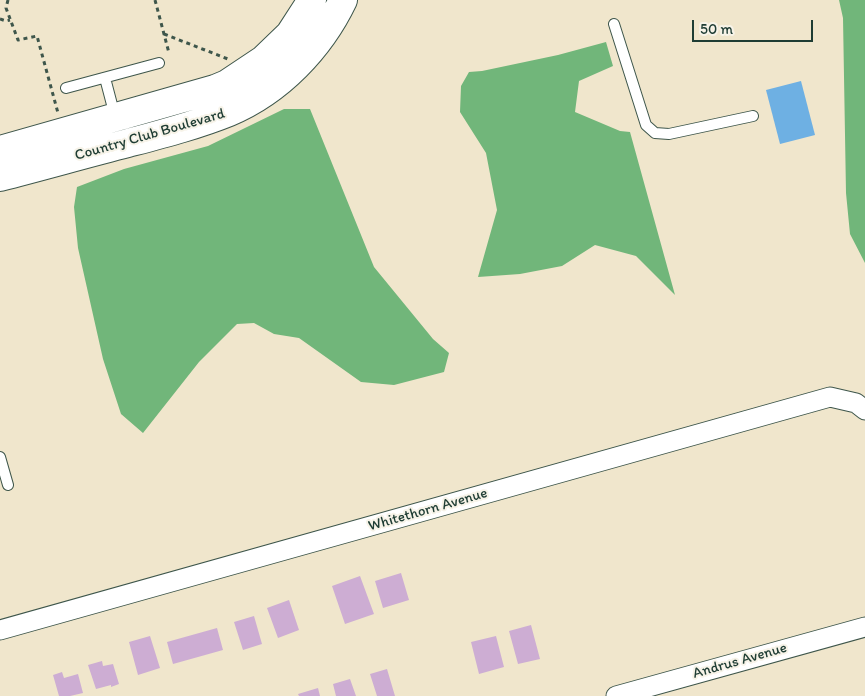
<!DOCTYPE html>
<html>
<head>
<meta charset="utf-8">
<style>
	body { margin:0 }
	#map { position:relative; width:865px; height:696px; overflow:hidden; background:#f0e6cc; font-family:Itim,sans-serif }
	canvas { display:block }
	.scale { position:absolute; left:692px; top:20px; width:121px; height:22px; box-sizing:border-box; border:2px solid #1f3d34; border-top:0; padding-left:6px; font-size:15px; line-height:18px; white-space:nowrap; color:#1f3d34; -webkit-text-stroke:4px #f7f3e8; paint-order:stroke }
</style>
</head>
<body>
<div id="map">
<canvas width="865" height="696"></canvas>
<div class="scale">50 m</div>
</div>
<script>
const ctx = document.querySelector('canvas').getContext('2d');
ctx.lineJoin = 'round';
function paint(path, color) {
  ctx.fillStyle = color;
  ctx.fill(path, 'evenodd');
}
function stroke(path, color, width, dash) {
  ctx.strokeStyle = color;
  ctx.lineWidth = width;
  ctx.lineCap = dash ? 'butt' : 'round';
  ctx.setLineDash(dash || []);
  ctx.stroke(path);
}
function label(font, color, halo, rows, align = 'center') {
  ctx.font = font + ' Itim,sans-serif';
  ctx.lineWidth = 4;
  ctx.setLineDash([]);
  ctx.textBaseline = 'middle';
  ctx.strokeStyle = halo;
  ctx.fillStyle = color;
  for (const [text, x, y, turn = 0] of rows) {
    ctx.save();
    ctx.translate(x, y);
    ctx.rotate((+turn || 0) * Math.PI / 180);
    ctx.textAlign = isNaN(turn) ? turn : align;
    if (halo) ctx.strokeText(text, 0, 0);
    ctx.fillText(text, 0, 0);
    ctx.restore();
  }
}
paint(new Path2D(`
	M839 0H865V263L850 234 846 193 843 18Z
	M606 42 613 66 579 81 575 112 620 131 630 132 675 295 636 256 595 245 562 266 520 274 478 277 497 210 486 153 460 112 461 86 469 72 482 71 558 55Z
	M284 109H310L374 267 433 339 449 353 444 372 394 385 361 382 299 338 274 334 254 323 237 324 199 362 143 433 121 414 103 359 78 248 74 207 77 187 124 169 208 146Z`), '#71b67a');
paint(new Path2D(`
	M801 81 815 135 780 144 766 90Z`), '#6eb0e3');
paint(new Path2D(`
	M401 573 409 600 383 608 375 581Z
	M360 576 374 614 345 624 332 586Z
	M289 600 299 630 278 638 267 608Z
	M254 616 262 644 243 650 234 622Z
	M531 625 540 659 518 664 509 631Z
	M217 628 223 650 173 664 167 642Z
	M150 636 160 668 138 675 129 642Z
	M496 636 504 667 479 674 471 642Z
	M102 661 103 666 113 664 119 684 111 687V685L96 689 88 665Z
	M387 669 395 696H377L370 674Z
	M62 672 64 678 78 674 83 693 70 696H59L53 675Z
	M350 679 356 696H336L333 684Z
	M318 688 320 696H299L298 694Z`), '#cdadd3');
const lane = new Path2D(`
	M614 24 646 125 655 133 669 134 753 116
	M105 78 115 116
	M66 88 159 63
	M0 457 8 485`);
const street = new Path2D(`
	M0 630 830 397 856 403 865 410
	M616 696 865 627`);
const secondary = new Path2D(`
	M0 150 215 89 227 84 263 60 290 34 312 0
	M0 177C43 166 85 154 128 143 162 134 197 125 229 112 279 91 320 48 343 0`);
stroke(lane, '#3e564b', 12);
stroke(street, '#3e564b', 21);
stroke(secondary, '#3e564b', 30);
stroke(new Path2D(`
	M8 0 6 8 18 40 37 36 58 113
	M155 0 169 53
	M0 19 6 21 10 20
	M164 34 228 59`), '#3e564b', 3, [4, 4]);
stroke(lane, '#fff', 10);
stroke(street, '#fff', 19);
stroke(secondary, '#fff', 28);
label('15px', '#1f3d34', '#f7f3e8', [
	["Country Club Boulevard",150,135,-16],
	["Whitethorn Avenue",428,510,-16],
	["Andrus Avenue",740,661,-16]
]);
</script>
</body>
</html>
